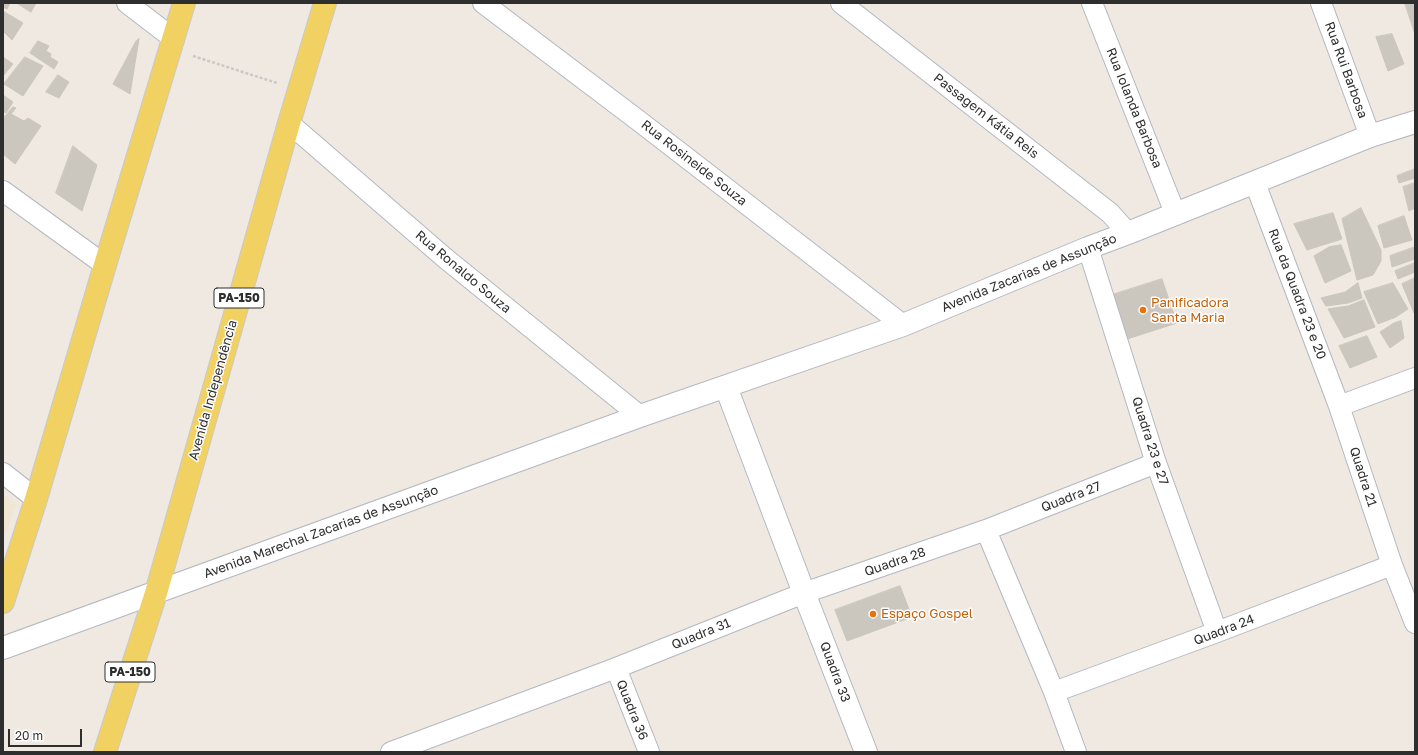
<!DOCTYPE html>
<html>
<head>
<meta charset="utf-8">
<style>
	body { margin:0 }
	#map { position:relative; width:1418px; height:755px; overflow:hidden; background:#efe9e1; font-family:"Golos Text",sans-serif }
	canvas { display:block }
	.frame { position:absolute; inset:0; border:4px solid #2e2e2e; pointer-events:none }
	.scale { position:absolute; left:8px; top:729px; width:74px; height:18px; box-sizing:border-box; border:2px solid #2e2e2e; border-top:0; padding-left:5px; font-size:12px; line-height:14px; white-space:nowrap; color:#2e2e2e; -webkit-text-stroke:3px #fff; paint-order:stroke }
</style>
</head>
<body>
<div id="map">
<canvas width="1418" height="755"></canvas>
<div class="frame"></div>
<div class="scale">20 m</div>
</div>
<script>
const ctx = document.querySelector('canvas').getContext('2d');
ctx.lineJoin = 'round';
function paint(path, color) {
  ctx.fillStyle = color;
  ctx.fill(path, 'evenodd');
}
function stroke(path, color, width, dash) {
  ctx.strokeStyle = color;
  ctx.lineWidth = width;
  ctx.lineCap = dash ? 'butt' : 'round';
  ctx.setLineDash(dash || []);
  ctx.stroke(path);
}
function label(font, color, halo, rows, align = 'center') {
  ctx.font = font + ' "Golos Text",sans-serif';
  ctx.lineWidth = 3;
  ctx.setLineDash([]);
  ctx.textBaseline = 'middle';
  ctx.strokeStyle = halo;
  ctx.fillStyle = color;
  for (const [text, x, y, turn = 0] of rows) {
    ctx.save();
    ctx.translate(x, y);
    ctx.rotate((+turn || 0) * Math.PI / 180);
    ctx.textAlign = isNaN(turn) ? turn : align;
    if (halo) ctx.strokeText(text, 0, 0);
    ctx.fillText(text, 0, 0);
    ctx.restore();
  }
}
paint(new Path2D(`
	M3 494 16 504 3 540Z`), '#f0e6d1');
const building = new Path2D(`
	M4 3H10L7 9 3 7Z
	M17 3H36L31 12Z
	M1405 3H1415V34Z
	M3 11 23 23 12 40 3 31Z
	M1392 34 1404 64 1388 71 1376 37Z
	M139 39 130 94 113 84 136 41Z
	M38 41 49 46 46 51 51 54 50 57 58 62 54 69 30 53Z
	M3 57 13 64 3 76Z
	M25 57 43 66 23 96 4 84Z
	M58 75 69 82 59 98 46 92Z
	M3 95 13 102 6 113 3 111Z
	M13 107 16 108 11 114 24 121 28 118 41 126 15 164 3 154V119Z
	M73 146 97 165 82 211 56 193Z
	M1415 169V178L1399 183 1397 176Z
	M1415 183V208L1409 211 1403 187Z
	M1361 208 1381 250V261L1373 275 1357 280 1342 219Z
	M1333 213 1342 239 1307 250 1294 224Z
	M1404 216 1412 240 1384 248 1378 226Z
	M1341 245 1351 271 1325 283 1314 256 1329 247Z
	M1415 247V259L1392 267 1390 256Z
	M1415 263V272L1398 279 1395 271Z
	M1415 278V313H1414L1402 284Z
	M1162 279 1177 323 1124 340 1109 296Z
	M1358 283 1362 298 1348 303 1326 306 1321 298 1345 292Z
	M1393 283 1408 309 1396 317 1378 324 1364 292Z
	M1364 300 1375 327 1344 338 1328 309 1348 306Z
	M1401 321 1404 338 1390 348 1380 332 1394 323Z
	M1367 336 1377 357 1350 368 1339 346Z
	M900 586 912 617 847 641 835 610Z`);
paint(building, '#cbc7bf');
stroke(building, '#cbc5ba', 1);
const street = new Path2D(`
	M127 3 174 39
	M483 3 639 121 903 325
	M841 3 1110 213 1128 233
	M1092 3 1175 213
	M1321 3 1370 136
	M289 123 445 258 640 416
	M1255 183 1339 406 1392 565 1415 623
	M3 191 105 265
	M1088 248 1156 463 1217 632
	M1339 406 1415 378
	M3 473 36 499
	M986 530 1054 692 1076 752
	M616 668 649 752
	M1054 692 1217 632 1392 565
	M391 752 616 668 804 593 986 530 1156 463`);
const secondary = new Path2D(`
	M726 387 804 593 866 752
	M3 648 640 416 903 325 1088 248 1128 233 1370 136 1415 122`);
const primary = new Path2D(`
	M3 602 36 499 105 265 184 3
	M105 752 156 593 289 123 325 3`);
stroke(street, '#b4b7c1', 22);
stroke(secondary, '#b4b7c1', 24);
stroke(primary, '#c9c9c9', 24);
stroke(new Path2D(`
	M193 56 277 83`), '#c9c9c9', 2.5, [3, 2]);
stroke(street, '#fff', 20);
stroke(secondary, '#fff', 22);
stroke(primary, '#f2d163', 22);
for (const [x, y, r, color] of [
	[1143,310,4,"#e8710a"],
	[873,614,4,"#e8710a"]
]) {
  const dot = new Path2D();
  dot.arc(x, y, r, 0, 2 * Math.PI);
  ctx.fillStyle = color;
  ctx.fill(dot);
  stroke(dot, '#fff', 1.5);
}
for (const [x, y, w] of [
	[239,298,50],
	[130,672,50]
]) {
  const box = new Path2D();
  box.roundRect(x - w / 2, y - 10, w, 20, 3);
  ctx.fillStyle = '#fff';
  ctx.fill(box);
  stroke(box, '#2e2e2e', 1);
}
label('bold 12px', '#2e2e2e', null, [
	["PA-150",239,298],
	["PA-150",130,672]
]);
label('13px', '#2e2e2e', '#fff', [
	["Rua Rui Barbosa",1346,70,70],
	["Rua Iolanda Barbosa",1134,108,68],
	["Passagem Kátia Reis",986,116,38],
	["Rua Rosineide Souza",694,163,38],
	["Rua Ronaldo Souza",463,272,40],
	["Avenida Zacarias de Assunção",1029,273,-22],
	["Rua da Quadra 23 e 20",1297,294,69],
	["Avenida Independência",213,390,-74],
	["Quadra 23 e 27",1150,441,72],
	["Quadra 21",1363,477,72],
	["Quadra 27",1071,497,-21],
	["Avenida Marechal Zacarias de Assunção",321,532,-20],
	["Quadra 28",895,562,-19],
	["Quadra 24",1224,630,-21],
	["Quadra 31",701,634,-22],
	["Quadra 33",835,672,69],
	["Quadra 36",632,710,68]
]);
label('13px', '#c56008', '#fff', [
	["Panificadora",1151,303],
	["Santa Maria",1151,318],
	["Espaço Gospel",881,614]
], 'left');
</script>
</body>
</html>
